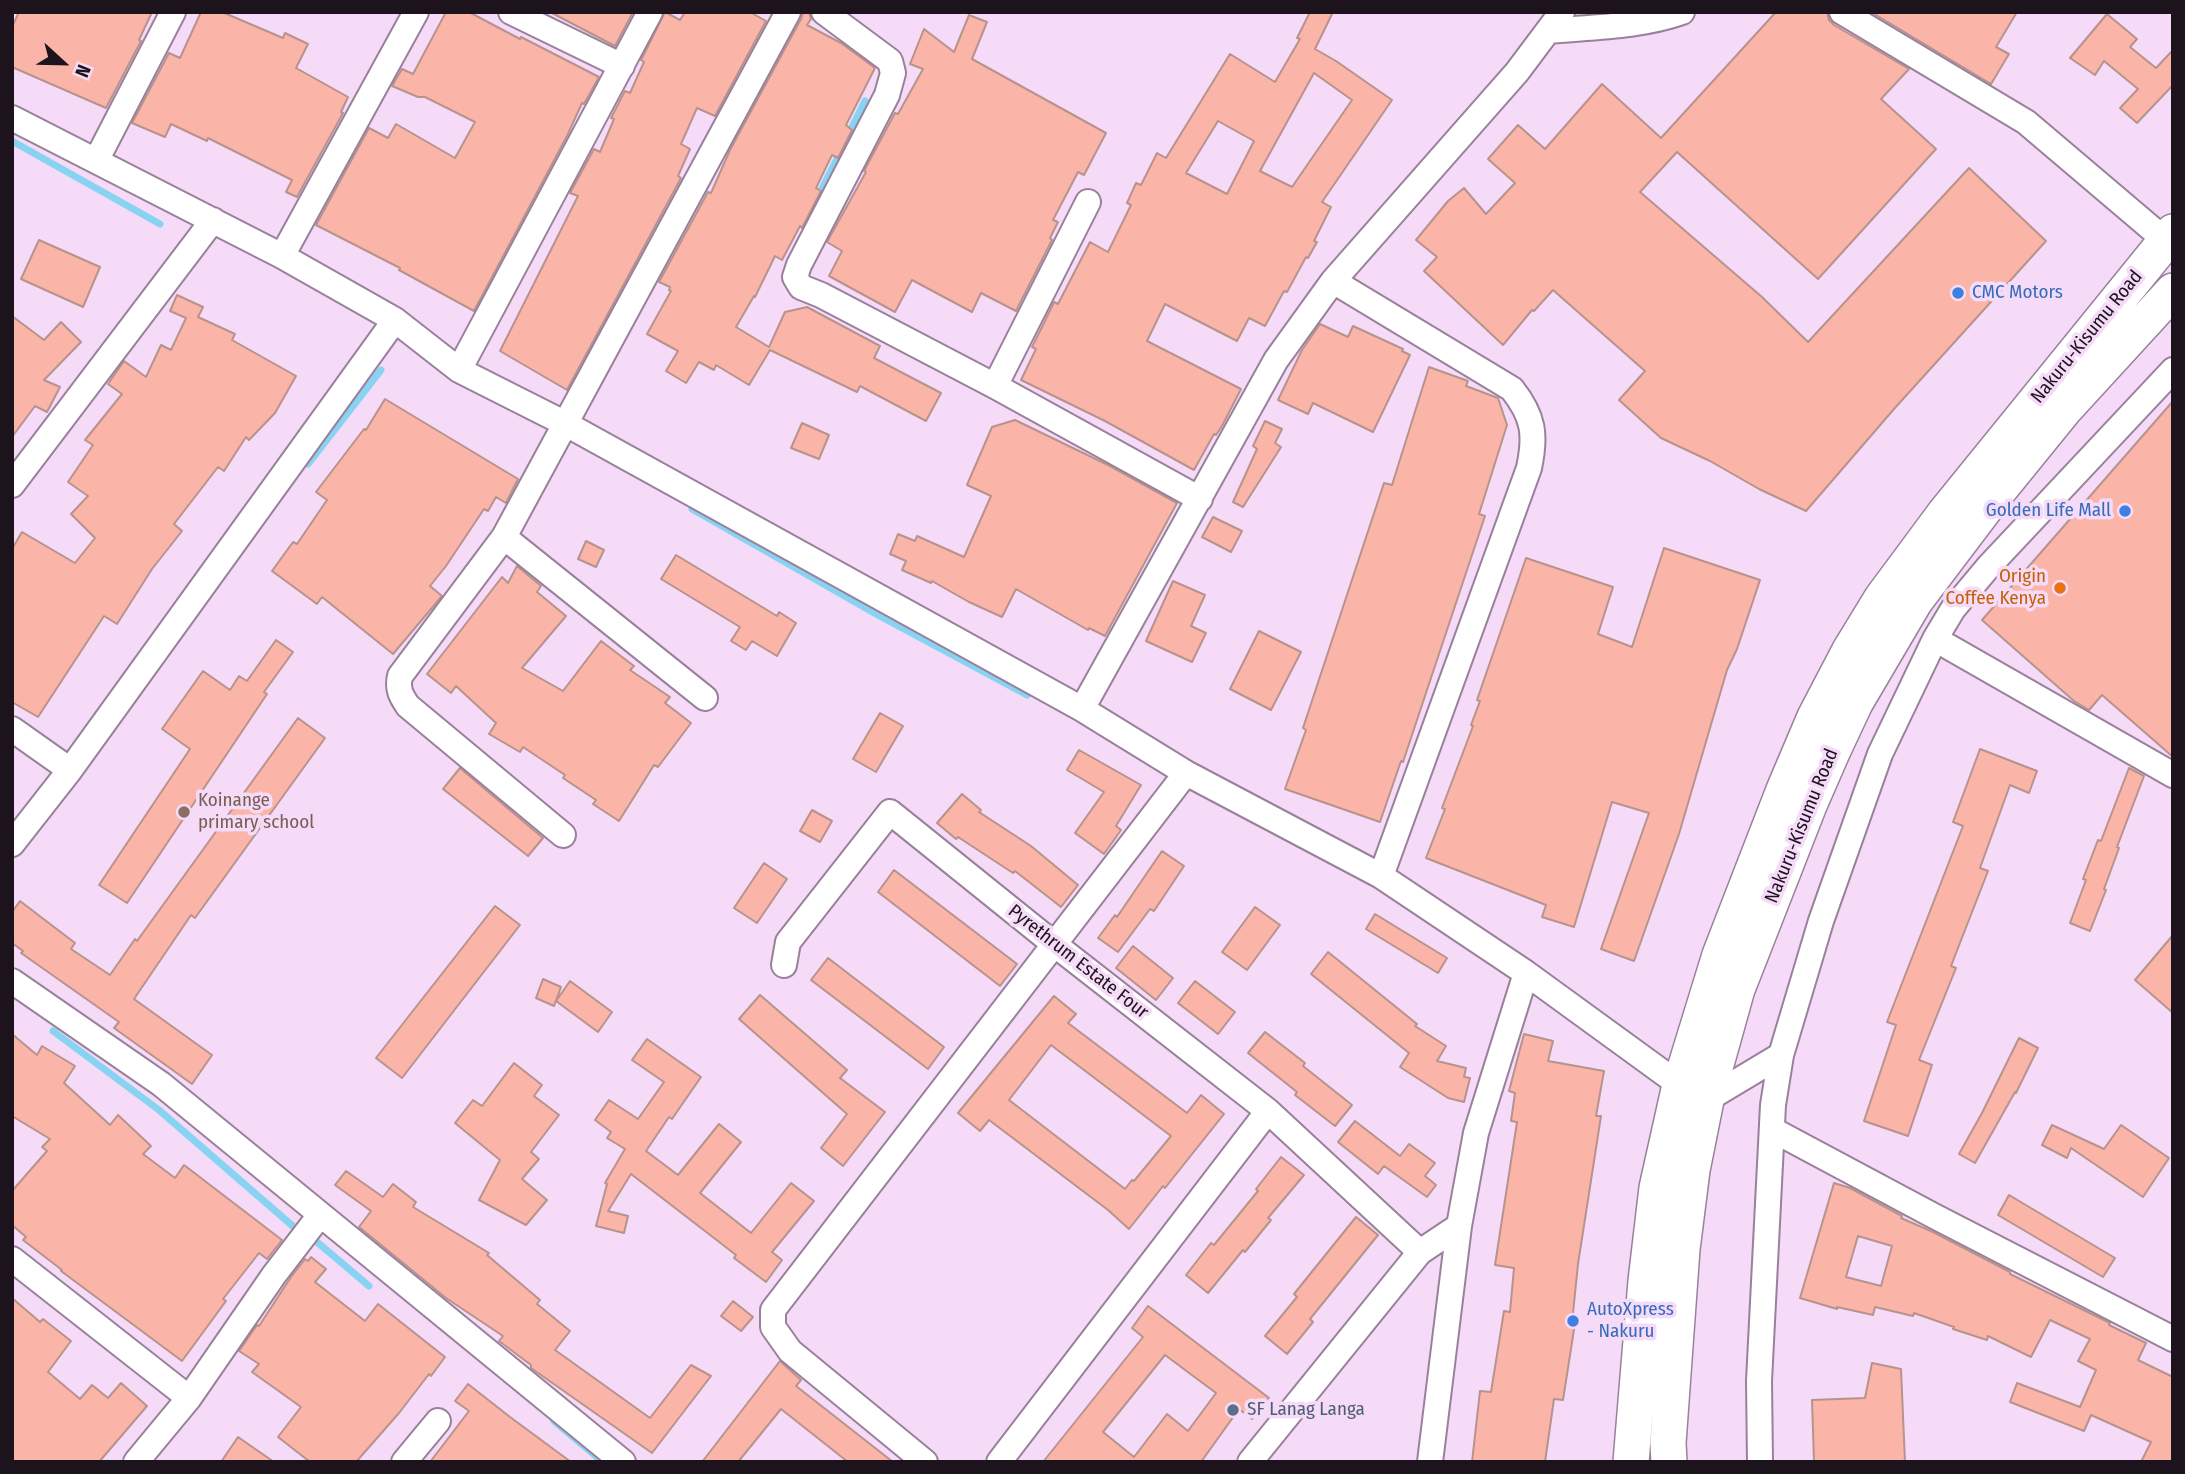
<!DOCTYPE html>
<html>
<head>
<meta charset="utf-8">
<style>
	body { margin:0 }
	#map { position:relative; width:2185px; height:1474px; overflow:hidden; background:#f5dbf7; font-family:"Fira Sans Condensed",sans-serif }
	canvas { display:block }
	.frame { position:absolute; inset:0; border:14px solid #1c131d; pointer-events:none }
	.north { position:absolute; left:28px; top:28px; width:70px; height:70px; -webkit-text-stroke:5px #f5dbf7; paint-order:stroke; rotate:112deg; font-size:19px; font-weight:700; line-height:28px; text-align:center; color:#1c131d }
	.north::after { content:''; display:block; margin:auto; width:24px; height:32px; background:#1c131d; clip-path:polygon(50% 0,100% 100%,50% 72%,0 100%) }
</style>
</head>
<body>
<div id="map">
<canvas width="2185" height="1474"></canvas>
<div class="frame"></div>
<div class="north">N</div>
</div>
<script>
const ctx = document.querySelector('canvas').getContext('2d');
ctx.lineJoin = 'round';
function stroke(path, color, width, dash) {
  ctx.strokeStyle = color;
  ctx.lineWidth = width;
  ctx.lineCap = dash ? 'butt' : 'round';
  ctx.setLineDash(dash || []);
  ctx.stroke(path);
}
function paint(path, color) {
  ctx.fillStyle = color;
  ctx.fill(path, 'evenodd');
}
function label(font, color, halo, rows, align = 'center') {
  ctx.font = font + ' "Fira Sans Condensed",sans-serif';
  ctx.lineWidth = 7;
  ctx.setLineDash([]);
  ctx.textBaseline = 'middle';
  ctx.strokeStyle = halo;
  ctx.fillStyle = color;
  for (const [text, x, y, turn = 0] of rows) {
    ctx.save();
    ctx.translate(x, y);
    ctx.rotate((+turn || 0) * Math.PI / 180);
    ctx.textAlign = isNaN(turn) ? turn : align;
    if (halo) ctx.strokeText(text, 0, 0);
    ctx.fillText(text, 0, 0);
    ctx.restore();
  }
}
stroke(new Path2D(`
	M848 135 865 101
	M12 141 160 224
	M809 214 842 149
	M308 464 381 370
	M692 509 876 614 1027 695
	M53 1031 159 1110 295 1228
	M317 1242 369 1286
	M554 1421 603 1462`), '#88d3f1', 7);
const building = new Path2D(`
	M19 12H152L139 40 141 41 106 108 12 67V27Z
	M201 12H222L283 38 285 33 308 44 296 68 348 97 341 112 343 113 297 197 286 192 292 180 208 138 207 141 171 124 165 137 132 123 169 53 180 58Z
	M446 12H469L520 39 521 37 599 77 584 104 582 103 567 136 474 311 399 270 400 268 316 225 369 128 388 138 396 124 455 158 475 122 425 97H418L392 86 402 69 413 74Z
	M550 12H633L615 46Z
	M665 12 680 20 685 12H750L766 21 715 116 697 108 681 144 690 149 678 176 681 178 567 390 500 351 578 196 570 193 594 149 600 152 614 119 611 118 625 91 630 93 644 62 641 60Z
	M803 12H809L811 19 807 25 841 43 875 68 846 125 852 130 838 158 832 155 816 188 821 191 802 228 800 226 782 260 775 256 755 297 754 296 736 327 769 347 785 312 807 307 880 346 874 358 941 393 926 421 860 386 857 392 770 350 749 385 716 365 714 370 699 362 686 383 666 371 678 351 647 334 671 291 669 290 670 287 659 282 708 192 711 193 730 150 801 19Z
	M1310 12H1333L1315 49 1336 61 1392 100 1322 202 1331 207 1314 241 1317 242 1308 258 1306 257 1287 292 1284 291 1265 326 1249 318 1237 341 1165 304 1147 341 1241 389 1222 426 1216 435 1214 434 1194 470 1105 421 1021 380 1036 349 1032 347 1043 325 1054 302 1058 304 1090 242 1108 252 1131 205 1127 203 1136 183 1141 185 1157 153 1166 158 1230 54 1275 82 1300 39 1297 38ZM1314 73 1352 100 1292 187 1260 171ZM1218 121 1254 141 1227 194 1186 173Z
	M1776 12H1827L1829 20 1834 25 1909 69 1881 99 1936 149 1818 279 1677 152 1640 192 1762 297 1808 342 1969 168 2046 241 1894 409 1806 511 1759 489 1710 461 1661 438 1619 400 1645 371 1553 290 1534 311 1532 310 1503 345 1424 271 1437 257 1416 240 1448 201 1464 188 1486 214 1515 183 1488 159 1518 125 1545 149 1602 84 1661 138Z
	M1871 12H2017L1996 47 2009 54 1991 84Z
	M2107 14 2137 39 2130 47 2156 68 2173 50V85L2137 123 2120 108 2138 89 2104 61 2095 75 2070 58Z
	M969 15 987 22 972 59 1106 133 1084 175 1078 172 1053 220 1058 222 1050 238 1052 240 1016 311 981 293 972 312 912 280 895 312 829 276 842 251 827 242 866 172 864 171 895 113 898 114 923 69 910 64 924 29 954 52Z
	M39 240 100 267 83 307 21 279Z
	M177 295 203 307 198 317 235 334 232 340 296 376 275 413 249 440 246 437 224 471 218 467 174 524 182 531 152 569 117 624 104 616 38 717 12 702V549L22 532 75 563 95 538 71 514 88 496 68 482 93 445 85 440 122 394 108 384 124 361 146 377 161 345 171 350 186 318 170 311Z
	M12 316 44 340 61 322 81 342 44 380 60 387 47 412 35 406 12 437Z
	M1320 324 1348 337 1353 326 1403 349 1402 351 1410 355 1373 432 1313 403 1308 414 1278 400 1302 350Z
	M1429 367 1468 381 1466 386 1498 398 1507 425 1479 514 1485 516 1403 762 1401 761 1380 822 1285 789 1306 730 1303 728 1384 483 1392 485Z
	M385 399 518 479 506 503 496 497 488 511 484 509 446 566 430 586 442 596 393 654 322 597 317 604 272 571 293 542 297 544 327 500 316 492 364 429 366 430Z
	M2173 401V757L2102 695 2089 710 2074 701 1982 620Z
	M1015 420 1108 465 1177 503 1105 636 1089 628 1088 630 1016 589 1002 617 969 602 932 581 931 583 902 570 906 561 890 554 898 534 915 541 917 536 964 557 991 496 967 485 992 427Z
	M1265 421 1282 429 1275 443 1281 447 1243 507 1233 502 1257 449 1253 446Z
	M802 423 829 435 819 459 791 448Z
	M1213 517 1242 531 1231 552 1202 537Z
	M586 541 604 550 596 567 578 559Z
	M1664 548 1760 580 1737 649 1727 670 1679 834 1634 961 1601 949 1649 813 1612 802 1574 927 1542 917 1546 905 1426 858 1445 809 1442 808 1473 726 1471 725 1480 701 1477 700 1526 558 1613 587 1598 634 1632 647Z
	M676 555 777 616 779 612 796 623 777 656 752 641 746 650 731 641 740 627 661 579Z
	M517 566 541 586 537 592 566 616 522 668 563 691 601 641 634 666 630 670 670 697 665 703 691 723 658 767 654 765 619 821 593 804 596 800 563 778 565 775 523 747 520 752 489 734 496 723 456 686 451 693 427 674 502 577 508 583Z
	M1173 581 1205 595 1191 626 1206 633 1192 662 1146 641Z
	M1259 631 1301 652 1271 710 1230 689Z
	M276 640 293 652 264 692 267 694 127 903 99 885 190 749 162 729 203 671 230 690 239 676 247 681Z
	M880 713 903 726 876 772 853 759Z
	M298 718 325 738 195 918 191 915 134 999 212 1055 192 1084 114 1028 119 1022 21 953 23 951 12 943V912L20 901 75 943 71 949 110 975 135 939 137 941Z
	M1980 749 2037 771 2029 793 2010 785 1980 868 1988 871 1951 966 1956 968 1919 1060 1932 1065 1908 1136 1864 1121 1896 1025 1887 1022 1963 826 1953 822Z
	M1079 750 1141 785 1116 826 1121 830 1104 854 1075 833 1104 792 1067 770Z
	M460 768 543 838 528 856 443 789Z
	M2129 768 2144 776 2117 847 2119 848 2104 889 2106 890 2090 931 2070 923 2086 880 2083 879 2098 840 2101 841Z
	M962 794 981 810 979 812 1031 846 1078 885 1061 907 1015 871 1013 873 958 837 956 839 937 823Z
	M812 810 832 821 820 842 800 831Z
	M1162 851 1184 866 1154 911 1150 909 1118 952 1098 938 1115 915 1117 917Z
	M764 863 787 879 757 923 734 908Z
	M894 870 1017 964 1000 986 878 892Z
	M495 906 520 925 402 1078 376 1058Z
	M1255 907 1280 925 1247 970 1222 952Z
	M1375 914 1447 958 1438 973 1366 929Z
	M2173 935V1013L2135 980Z
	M1133 946 1173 978 1156 1000 1116 968Z
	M1328 952 1417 1024 1415 1026 1446 1046 1437 1061 1466 1068 1464 1077 1470 1078 1464 1102 1448 1098 1400 1067 1409 1053 1311 974Z
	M828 958 944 1047 928 1069 811 980Z
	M543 979 561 987 554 1006 536 998Z
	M570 981 612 1012 598 1032 556 1001Z
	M1195 981 1235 1012 1218 1034 1178 1003Z
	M760 995 847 1070 840 1078 885 1112 843 1166 821 1148 847 1114 739 1019Z
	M1054 996 1076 1014 1068 1023 1187 1113 1201 1095 1224 1114 1165 1188 1163 1186 1129 1229 1108 1210 989 1120 980 1131 958 1113ZM1051 1045 1171 1136 1134 1181 1132 1180 1125 1189 1009 1100Z
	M1265 1032 1305 1063 1303 1066 1352 1105 1335 1126 1295 1095 1297 1092 1248 1053Z
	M12 1034 37 1055 42 1046 75 1066 64 1083 110 1125 118 1115 151 1146 143 1154 175 1178 184 1165 282 1240 267 1259 259 1253 223 1299 226 1301 182 1361 61 1271 62 1270 23 1240 26 1237 12 1225V1191L47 1151 42 1147 50 1139 12 1116Z
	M1524 1034 1553 1041 1548 1061 1604 1071 1596 1116H1601L1578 1264 1572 1323H1575L1563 1400 1554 1399 1545 1462H1472L1480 1391 1491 1392 1504 1311 1510 1312 1514 1268 1495 1265 1517 1122 1511 1121 1515 1093 1509 1091Z
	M2019 1038 2038 1048 2016 1093 2015 1092 1975 1163 1959 1154 1982 1113Z
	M647 1039 701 1077 672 1119 669 1117 646 1151 678 1175 719 1124 741 1142 700 1193 751 1233 791 1183 814 1201 772 1252 782 1260 766 1282 734 1258 736 1255 631 1174 608 1211 628 1216 624 1233 596 1226 607 1184 605 1183 625 1149 607 1138 611 1132 595 1120 609 1100 638 1119 664 1082 632 1060Z
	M514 1063 542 1085 534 1096 559 1115 531 1152 539 1159 522 1179 547 1200 526 1225 479 1200 500 1160 455 1123 473 1100 482 1106Z
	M1355 1121 1400 1156 1409 1144 1435 1163 1425 1176 1436 1185 1427 1197 1384 1166 1378 1174 1338 1142Z
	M2052 1125 2104 1149 2121 1125 2169 1158 2143 1197 2071 1148 2067 1158 2042 1145Z
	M1281 1157 1304 1175 1268 1218 1271 1220 1245 1252 1243 1250 1208 1293 1186 1275 1211 1243 1214 1245 1258 1191 1256 1189Z
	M346 1171 383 1197 393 1184 416 1202 413 1207 489 1253 487 1255 540 1300 537 1304 570 1331 555 1350 650 1418 691 1365 711 1376 652 1453 531 1368V1365L499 1341 503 1336 446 1298 359 1227 371 1211 335 1185Z
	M1834 1183 1850 1188 1902 1216 1901 1218 1933 1232 2010 1272V1274L2110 1323 2109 1325 2146 1343 2138 1360 2173 1377V1462H2141L2151 1442 2091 1415 2084 1431 2010 1402 2017 1383 2080 1407 2096 1370 2078 1361 2090 1339 2050 1320 2031 1357 1988 1336 1987 1340 1953 1329 1954 1327 1914 1313 1913 1316 1875 1307 1873 1315 1837 1307V1309L1800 1298ZM1858 1236 1892 1246 1881 1286 1846 1277Z
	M2009 1195 2115 1258 2103 1277 1998 1215Z
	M1356 1217 1378 1235 1310 1319 1313 1322 1287 1354 1265 1336 1297 1297 1294 1294Z
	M311 1257 326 1269 315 1282 365 1321 378 1304 445 1357 431 1376 429 1374 399 1413 356 1462H310L278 1437 301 1407 252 1372 259 1364 239 1351 257 1325 259 1326 291 1277 305 1259 308 1261Z
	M12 1298 40 1322 43 1319 71 1341 48 1372 80 1399 92 1385 108 1398 121 1383 147 1406 99 1462H12Z
	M733 1301 753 1317 741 1331 721 1316Z
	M1148 1306 1269 1398 1252 1419 1239 1409 1201 1462H1043L1143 1337 1132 1328ZM1165 1355 1216 1393 1188 1431 1167 1414 1134 1457 1103 1432Z
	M780 1361 801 1380 796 1386 893 1462H848L781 1409 738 1462H702Z
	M1872 1363 1901 1369 1905 1462H1814L1812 1400 1865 1398Z
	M468 1384 510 1417 571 1462H430L469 1411 455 1401Z
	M238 1437 274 1462H221Z`);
paint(building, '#fbb5a8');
stroke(building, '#b8928c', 2);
const minor = new Path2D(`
	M511 12 622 66
	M824 12 890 61 893 73 887 95 799 265 795 277 801 287 821 295 995 386 1200 499
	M1842 12 2026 122 2165 240
	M1548 31C1591 27 1640 27 1682 12
	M12 118 282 256 395 320 459 370 566 424 1082 709 1186 773 1381 876 1526 973 1680 1085
	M97 159 173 12
	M282 256 416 12
	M1333 281 1512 389C1534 417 1536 435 1529 468L1381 876
	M459 370 650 12
	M995 386 1088 202
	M12 485 213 220
	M504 537 705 698
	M1935 639 2173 775
	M1082 709 1276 360 1333 281 1517 72 1562 12
	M12 729 70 770
	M563 835 408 706C401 696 397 689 400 676L504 537 788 12
	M12 844 70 770 395 320
	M784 965 788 942 890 812 1054 944 1268 1111
	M12 981 161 1084 623 1462
	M1706 1100 1781 1055
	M1773 1130 1934 1216 2173 1339
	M12 1259 189 1398
	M136 1462 189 1398 274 1275 320 1215
	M404 1462 438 1421
	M925 1462 790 1351 773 1327V1310L1186 773
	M999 1462 1268 1111 1420 1252
	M1250 1462 1420 1252 1459 1226
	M1430 1462 1459 1226 1476 1133 1526 973
	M1760 1462 1759 1381 1773 1105 1781 1055 1821 921 1880 754 1935 639 1953 609 1989 566 2173 370`);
const highway = new Path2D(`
	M1631 1462 1646 1281 1657 1188 1680 1085 1720 955 1784 790 1815 717 1849 652 1882 598 1945 513 2173 232
	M1669 1462 1668 1443 1682 1249 1692 1170 1706 1100 1737 989 1809 805 1833 750 1855 703 1915 601 1999 490 2064 410 2173 291`);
stroke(minor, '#99819b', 28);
stroke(highway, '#99819b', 38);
stroke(minor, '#fff', 24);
stroke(highway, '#fff', 35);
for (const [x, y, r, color] of [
	[1958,293,7,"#3f7fe0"],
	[2125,511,7,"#3f7fe0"],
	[2060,588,7,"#e8710a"],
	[184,812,7,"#8d6e63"],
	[1573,1321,7,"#3f7fe0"],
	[1233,1410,7,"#5c6f8a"]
]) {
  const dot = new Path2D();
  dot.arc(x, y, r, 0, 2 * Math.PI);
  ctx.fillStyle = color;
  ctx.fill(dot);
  stroke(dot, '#f5dbf7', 2.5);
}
label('19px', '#366cbe', '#f5dbf7', [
	["CMC Motors",1972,293],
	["Golden Life Mall",2111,511,"right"],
	["AutoXpress",1587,1310],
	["- Nakuru",1587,1332]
], 'left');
label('19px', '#1c131d', '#f5dbf7', [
	["Nakuru-Kisumu Road",2087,337,-51],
	["Nakuru-Kisumu Road",1802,826,-68],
	["Pyrethrum Estate Four",1078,962,38]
]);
label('19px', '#c56008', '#f5dbf7', [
	["Origin",2046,577],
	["Coffee Kenya",2046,599]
], 'right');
label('19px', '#785e54', '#f5dbf7', [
	["Koinange",198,801],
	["primary school",198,823]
], 'left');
label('19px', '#4e5e75', '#f5dbf7', [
	["SF Lanag Langa",1247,1410]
], 'left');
</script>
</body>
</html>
